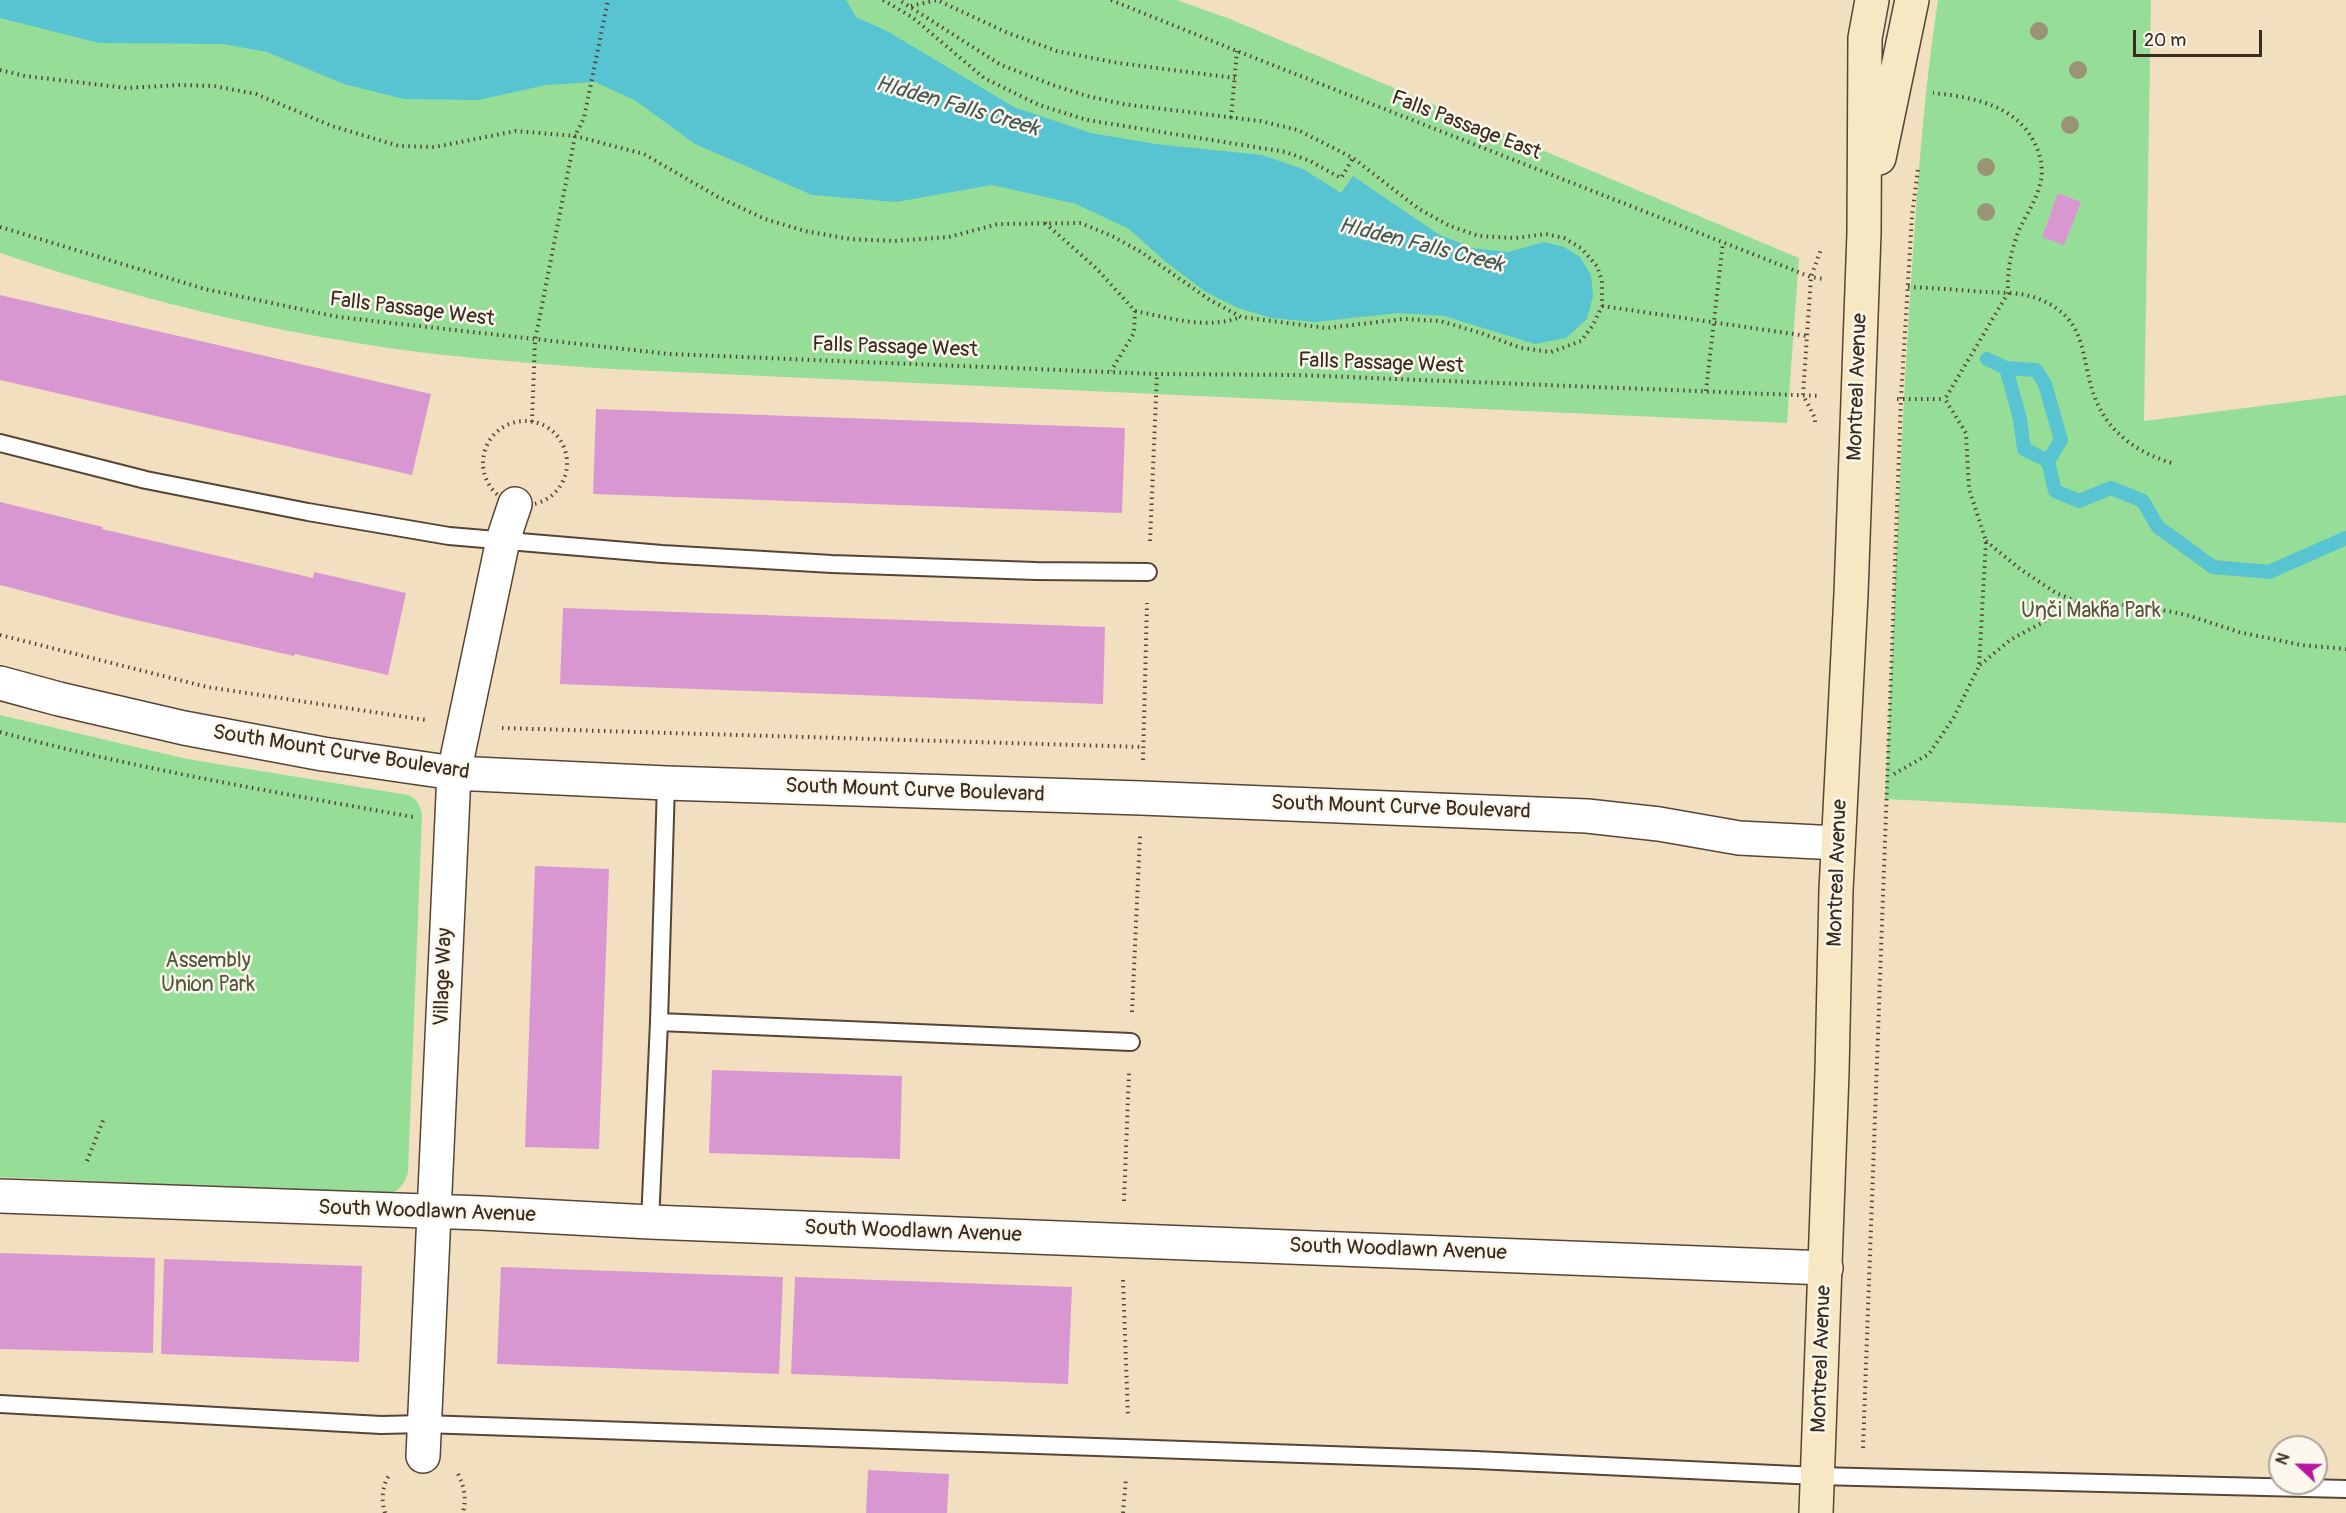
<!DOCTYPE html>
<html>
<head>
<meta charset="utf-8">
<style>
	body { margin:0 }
	#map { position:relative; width:2346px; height:1513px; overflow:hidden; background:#f2dfc0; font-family:Pangolin,sans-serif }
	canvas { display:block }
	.north { position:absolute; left:2268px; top:1435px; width:60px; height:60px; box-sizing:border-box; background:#fbf7ec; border:2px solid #aea59a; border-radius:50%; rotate:292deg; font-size:16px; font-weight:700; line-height:24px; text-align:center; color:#3b2a1e }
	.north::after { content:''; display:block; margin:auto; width:21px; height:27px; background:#b5179e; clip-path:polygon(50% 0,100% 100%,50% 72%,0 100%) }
	.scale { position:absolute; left:2133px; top:30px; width:129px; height:27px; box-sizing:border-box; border:3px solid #3b2a1e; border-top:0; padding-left:8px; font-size:18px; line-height:21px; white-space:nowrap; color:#3b2a1e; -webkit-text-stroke:4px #fbf7ec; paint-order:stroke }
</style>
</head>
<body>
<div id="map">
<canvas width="2346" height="1513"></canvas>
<div class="north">N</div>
<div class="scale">20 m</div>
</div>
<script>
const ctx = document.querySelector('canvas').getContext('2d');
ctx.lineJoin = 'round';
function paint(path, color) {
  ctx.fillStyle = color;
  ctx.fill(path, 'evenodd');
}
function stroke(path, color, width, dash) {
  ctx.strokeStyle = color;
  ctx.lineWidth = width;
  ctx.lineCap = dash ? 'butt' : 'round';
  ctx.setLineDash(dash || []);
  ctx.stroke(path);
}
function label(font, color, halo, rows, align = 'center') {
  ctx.font = font + ' Pangolin,sans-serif';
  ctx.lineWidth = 5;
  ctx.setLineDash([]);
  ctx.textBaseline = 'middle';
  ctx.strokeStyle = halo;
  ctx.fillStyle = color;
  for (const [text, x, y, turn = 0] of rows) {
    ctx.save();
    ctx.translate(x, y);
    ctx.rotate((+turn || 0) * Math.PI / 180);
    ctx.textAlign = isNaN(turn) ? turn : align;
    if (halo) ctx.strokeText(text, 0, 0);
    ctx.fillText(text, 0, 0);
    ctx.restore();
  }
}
paint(new Path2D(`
	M0 0H1177L1230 19 1799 258 1787 423 611 369C526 363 441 357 357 343 236 324 116 292 0 253Z
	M1938 0H2151L2144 421 2346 395V823L1885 799C1893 637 1899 474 1909 312 1916 208 1922 104 1938 0Z
	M0 715 187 759 408 795C417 799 420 804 422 815L408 1173C404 1184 401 1189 390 1194L0 1177Z`), '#96de98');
paint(new Path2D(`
	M0 0H846L856 17 887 31 1014 107 1091 133 1156 144 1262 155 1303 169 1341 193 1353 176 1438 234 1472 248 1508 252 1544 242 1564 247 1580 257 1591 275 1593 296 1587 319 1566 338 1535 344 1444 316 1398 313 1315 322 1271 318 1238 308 1206 292 1166 262 1129 229 1076 204 992 185 896 202 812 195 695 144 636 101 595 82 546 85 478 100 404 99 344 84 267 52 223 44 99 43 0 18Z`), '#58c3d1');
stroke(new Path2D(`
	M1987 359 2006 368 2036 370 2045 384 2061 440 2048 461 2055 491 2079 501 2111 488 2143 501 2158 527 2213 567 2269 572 2346 538
	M2006 368 2020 419 2024 449 2048 461`), '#58c3d1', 14);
paint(new Path2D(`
	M2058 193 2081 202 2064 245 2042 237Z
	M0 295 431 394 412 475 0 380Z
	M596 409 1125 428 1122 513 593 494Z
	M0 502 103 527 102 529 313 578 314 572 406 593 388 675 295 654 294 656 123 617 0 585Z
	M563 608 1105 627 1103 704 560 684Z
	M535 866 609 869 599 1149 525 1147Z
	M712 1070 902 1076 900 1159 709 1153Z
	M0 1253 155 1258 153 1353 0 1349Z
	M164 1259 362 1266 359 1362 161 1354Z
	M501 1267 783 1277 779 1374 497 1364Z
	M795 1277 1072 1287 1068 1384 791 1374Z
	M868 1470 949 1474 947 1513H866Z`), '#d997d2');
const lane = new Path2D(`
	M0 443 146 480 308 512 449 536 662 554 832 564 1036 571 1148 572
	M659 1022 1131 1042
	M650 1222 659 1022 666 783
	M0 1404 381 1425 424 1424 1476 1460 1817 1476 2346 1489`);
const street = new Path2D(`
	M0 683 59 699 184 728 323 754 454 773 666 783 1141 798 1587 816 1659 824 1739 838 1838 843
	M0 1196 482 1213 650 1222 1826 1268
	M423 1456 454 773 503 540 515 504`);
const secondary = new Path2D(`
	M1879 158 1912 0
	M1816 1513 1832 1072 1836 890 1851 594 1864 233 1865 38 1872 0`);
stroke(lane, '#564536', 20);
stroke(street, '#564536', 36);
stroke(secondary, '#564536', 36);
stroke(new Path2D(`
	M883 0 912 17 984 78 1039 105 1087 120 1286 152 1310 161 1341 178 1353 158
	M1111 0 1237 51 1811 277 1823 279
	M911 6 937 0 1008 33 1057 51 1118 63 1235 78
	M0 70 25 76 127 88 178 85 214 86 256 94 332 126 399 146 435 147 516 131 575 136 644 154 718 197 765 219 805 231 850 239 894 241 949 237 998 224 1081 223 1114 237 1141 252 1210 300 1241 317 1326 328 1404 319 1440 321 1481 333 1521 348 1551 352 1581 341 1593 325 1602 306V281L1597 266 1581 248 1564 238 1546 234 1516 238 1479 236 1450 226 1419 209 1353 158 1298 130 1260 121 1123 104 1087 96 1053 85 1001 65 899 0
	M1231 118 1237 51
	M1045 223 1096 268 1135 311 1134 333 1111 371
	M0 227 205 289 338 317 669 354 1157 374 1297 375 1820 396
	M1908 287C1934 288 1959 290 1985 292 2003 293 2022 292 2039 299 2093 321 2078 363 2098 405 2113 437 2143 455 2175 464
	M1602 306 1807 336
	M1135 311C1170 318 1207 330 1241 317
	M1706 391 1723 242
	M1897 399H1945
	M483 463a42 42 0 1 1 84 0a42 42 0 1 1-84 0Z
	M532 422 535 341 575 136 584 118 608 0
	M1815 422V418L1803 395 1811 277 1821 249
	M1150 541 1157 374
	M1986 541 2020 569 2056 593 2085 605H2137L2187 615 2239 632 2301 645 2346 649
	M0 635 207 687 426 720
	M1980 665 2010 640 2049 619 2084 605
	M502 728 1143 747
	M0 732C136 769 275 792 413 817
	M1143 760 1147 603
	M1894 774 1929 754 1954 717 1979 666 1986 541 1969 489 1966 433 1945 399 2008 293C2007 271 2011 251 2019 230 2026 215 2036 201 2040 184 2044 171 2041 156 2035 144 2017 105 1972 97 1933 93
	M1132 1012 1140 836
	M87 1161 104 1118
	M1124 1201 1129 1073
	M1123 1280 1128 1417
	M1863 1448 1901 399 1912 216 1918 169
	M458 1474C465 1488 466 1498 463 1513
	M385 1513C381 1500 382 1485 390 1474
	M1123 1513 1126 1478`), '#564536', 4, [1.5, 4.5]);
stroke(lane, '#fff', 16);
stroke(street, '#fff', 33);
stroke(secondary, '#f7e8c3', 33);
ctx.fillStyle = '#9a9477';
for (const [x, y] of [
	[2039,31],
	[2078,70],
	[2070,125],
	[1986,167],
	[1986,212]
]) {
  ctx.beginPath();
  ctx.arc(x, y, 9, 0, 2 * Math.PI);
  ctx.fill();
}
label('21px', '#3b2a1e', '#fbf7ec', [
	["Falls Passage East",1466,126,21],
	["Falls Passage West",412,310,7],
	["Falls Passage West",895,348,2],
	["Falls Passage West",1381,364,2],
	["Montreal Avenue",1858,387,-88],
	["South Mount Curve Boulevard",341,753,9],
	["South Mount Curve Boulevard",915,791,2],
	["South Mount Curve Boulevard",1401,808,2],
	["Montreal Avenue",1838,873,-88],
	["Village Way",444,977,-88],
	["South Woodlawn Avenue",427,1212,2],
	["South Woodlawn Avenue",913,1232,2],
	["South Woodlawn Avenue",1398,1250,2],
	["Montreal Avenue",1822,1359,-88]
]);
label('21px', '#52573c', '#fbf7ec', [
	["Uŋči Makȟa Park",2091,612],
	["Assembly",208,962],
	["Union Park",208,986]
]);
label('italic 22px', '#445854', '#fbf7ec', [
	["HIdden Falls Creek",957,107,16],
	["HIdden Falls Creek",1421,246,14]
]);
</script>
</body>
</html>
